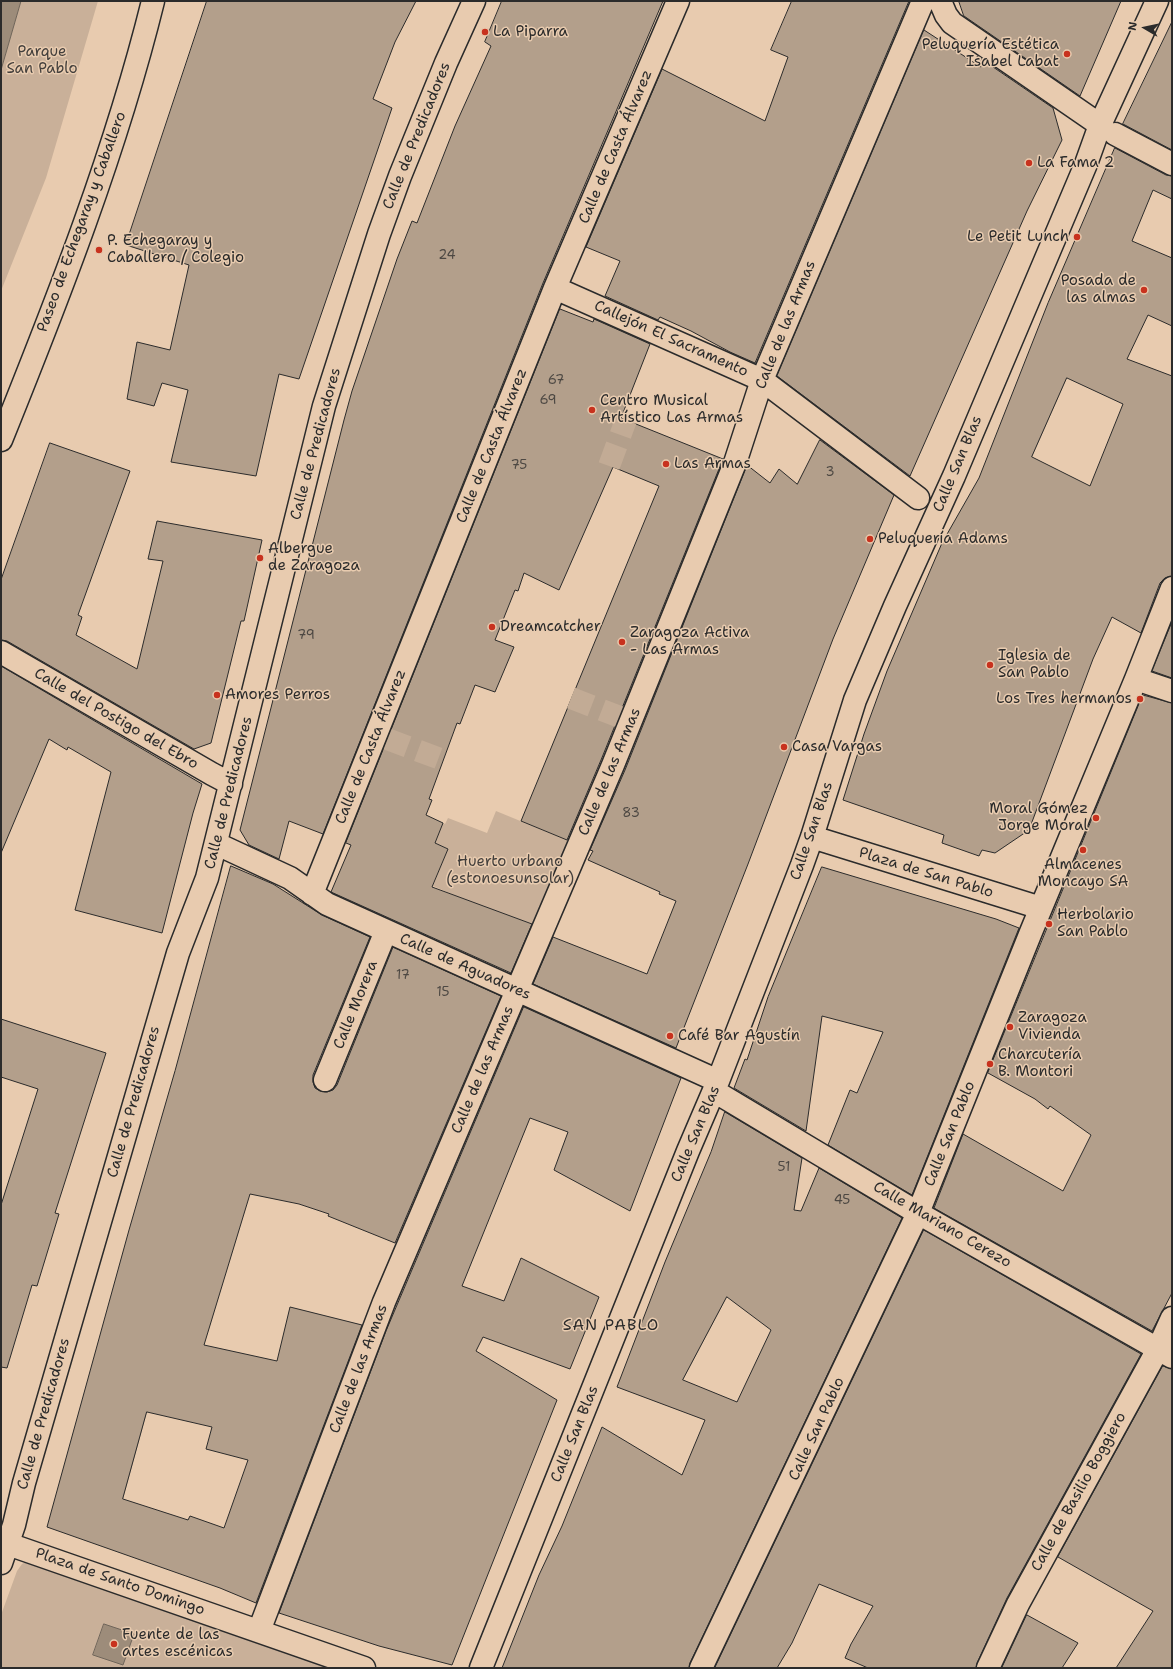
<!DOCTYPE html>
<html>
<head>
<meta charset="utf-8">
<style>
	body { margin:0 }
	#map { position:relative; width:1173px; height:1669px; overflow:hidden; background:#e8cbaf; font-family:"Shantell Sans",sans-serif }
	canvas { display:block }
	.frame { position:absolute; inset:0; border:2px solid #2b2b2b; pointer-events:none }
	.north { position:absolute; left:1125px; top:8px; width:40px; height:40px; -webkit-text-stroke:3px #e8cbaf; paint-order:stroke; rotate:279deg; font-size:11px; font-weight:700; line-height:16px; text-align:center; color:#2b2b2b }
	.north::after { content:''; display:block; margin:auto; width:14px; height:18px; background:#2b2b2b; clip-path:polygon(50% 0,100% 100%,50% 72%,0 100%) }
</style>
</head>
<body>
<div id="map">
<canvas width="1173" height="1669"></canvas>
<div class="frame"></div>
<div class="north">N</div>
</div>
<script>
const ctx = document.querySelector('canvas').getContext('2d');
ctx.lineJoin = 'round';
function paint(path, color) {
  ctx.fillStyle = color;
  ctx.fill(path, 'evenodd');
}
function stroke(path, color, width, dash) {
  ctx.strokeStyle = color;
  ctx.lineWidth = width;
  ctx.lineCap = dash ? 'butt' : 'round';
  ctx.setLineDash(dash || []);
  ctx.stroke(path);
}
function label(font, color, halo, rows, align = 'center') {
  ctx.font = font + ' "Shantell Sans",sans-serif';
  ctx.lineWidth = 3;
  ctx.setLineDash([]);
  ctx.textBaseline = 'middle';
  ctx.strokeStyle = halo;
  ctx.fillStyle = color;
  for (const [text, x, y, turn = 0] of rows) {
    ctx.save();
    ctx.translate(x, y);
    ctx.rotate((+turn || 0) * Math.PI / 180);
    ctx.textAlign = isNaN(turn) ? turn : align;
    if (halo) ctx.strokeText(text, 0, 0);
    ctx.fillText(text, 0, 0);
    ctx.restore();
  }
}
paint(new Path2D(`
	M21 1H98L46 178 1 291V70Z
	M496 811 569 841 535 925 456 896 433 886 448 849 435 843 443 823 445 824 448 818 487 833Z
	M27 1561 337 1668H1V1615L17 1571 22 1564Z`), '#c9b099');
const water = new Path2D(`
	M1 1H21L1 70Z
	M104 1624 134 1634 123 1665 93 1655Z`);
paint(water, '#9d8c7a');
stroke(water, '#6f655a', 1);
const building = new Path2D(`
	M207 1H416L395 42 373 99 392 108 299 379 279 374 256 476 171 462 188 390 162 383 154 406 127 399 137 342 170 350 189 265 126 245Z
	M502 1H663L543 283 323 834 289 821 279 859 249 845 240 830 344 420 352 391 397 259 412 221 417 223 455 126 491 46 485 42Z
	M792 1H909L755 363 730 352 691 331 660 317 658 320 605 296 620 261 586 247 662 69 765 121 788 57 771 50Z
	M959 1H1121L1080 96 964 16Z
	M1172 22V150L1123 124Z
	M924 30 981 67 977 56 1053 108 1062 140 1027 211 910 476 777 376Z
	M1115 148 1166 175 1172 176V199L1153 190 1132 241 1172 258V326L1148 315 1127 359 1172 376V576L1165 578 1160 583 1141 633 1112 617 1093 659 1029 830 995 853 982 850 979 856 942 843 944 835 843 800 864 734 887 671 942 543 979 478 1048 303ZM1067 378 1123 404 1090 486 1032 457Z
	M560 309 593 322 594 319 650 344 621 418 723 459 601 760 567 840 521 821 659 486 613 467 559 590 524 573 518 591 515 590 495 640 514 647 495 692 475 685 460 724 457 723 429 799 432 800 426 815 443 823 435 843 448 849 432 887 532 924 511 973 331 892 351 845 346 843Z
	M820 440 894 495 833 639 748 864 676 1048 533 984 553 937 647 974 676 901 659 894 660 892 588 860 593 851 590 850 625 770 747 465 770 483 779 469 797 484Z
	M50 443 130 471 78 615 82 617 76 635 137 669 163 561 148 559 157 521 262 540 244 621H241L211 743 194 749 7 641 1 640V580Z
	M1172 622V678L1152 671Z
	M1 666 202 784 193 813 162 933 75 910 111 772 68 747 67 750 49 739 1 853Z
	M1143 695 1172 703V1293L1152 1331 934 1208 963 1134 1063 1191 1091 1135 1050 1106 1048 1109 1035 1099 988 1073Z
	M231 866 273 884 322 915 370 937 313 1075V1082L315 1088 320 1091 327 1092 333 1090 337 1085 393 947 501 996 395 1243 328 1216 329 1214 299 1204 250 1194 204 1345 277 1361 290 1307 362 1325 256 1603 220 1588 47 1527 129 1230 175 1071ZM147 1412 212 1427 206 1449 248 1460 224 1528 190 1516 188 1520 123 1499Z
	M822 867 996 919 1019 928 912 1195 828 1145 850 1090 857 1093 883 1032 822 1016 806 1131 734 1088 745 1059 747 1060 768 997Z
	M524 1007 681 1078 630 1211 554 1170 568 1132 530 1118 462 1286 504 1301 521 1258 599 1297 570 1369 483 1337 476 1351 557 1400 452 1665 379 1646 279 1613 386 1331Z
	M1 1019 106 1053 55 1213 59 1214 37 1286 32 1285 7 1368 1 1367V1205L38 1089 1 1077Z
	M725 1112 802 1158 794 1210 801 1211 819 1168 902 1218 690 1663 689 1668H502L539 1575 562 1526 602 1427 682 1475 705 1420 617 1387 665 1262 711 1152ZM727 1297 771 1330 737 1402 683 1380Z
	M924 1230 1141 1354 1007 1598 977 1663 976 1668H868L845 1658 851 1644 873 1606 819 1584 792 1643 777 1668H715Z
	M1163 1366 1172 1369V1668H1116L1153 1611 1058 1557Z
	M1027 1615 1078 1643 1062 1668H1002Z`);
paint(building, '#b39f8b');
stroke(building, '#2b2b2b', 1);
stroke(new Path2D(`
	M609 466 626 420
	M571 698 620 717
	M387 739 443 760`), '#c2ab95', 22, [22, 11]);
const street = new Path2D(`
	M940 1 946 15 952 23 1100 125
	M1115 134 1172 164
	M555 288 762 380 918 498
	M1 652 212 774 231 784
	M1136 679 1172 691
	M812 837 1041 908
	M217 844 290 878 327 904 718 1081
	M312 894 555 288 678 1
	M325 1080 386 931
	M714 1091 918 1213 1172 1357
	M8 1544 364 1668
	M1 1563 14 1525 24 1483 178 953 207 878 324 406 379 234 400 176 446 63 474 1
	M259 1631 384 1302 613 765 735 463 762 380 923 1
	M481 1668 688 1151 718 1081 802 865 812 837 855 700 895 606 954 476 1086 164 1100 125 1157 1
	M701 1668 918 1213 1031 932 1136 679 1172 588
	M988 1668 1018 1604 1158 1349 1172 1318`);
const primary = new Path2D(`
	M1 440C59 296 116 151 153 1`);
stroke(street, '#2b2b2b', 25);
stroke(primary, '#2b2b2b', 25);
stroke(street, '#e8cbaf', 22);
stroke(primary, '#e8cbaf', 22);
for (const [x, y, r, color] of [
	[485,32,4,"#c8321e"],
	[1067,54,4,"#c8321e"],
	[1029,163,4,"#c8321e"],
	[1077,237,4,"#c8321e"],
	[99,250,4,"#c8321e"],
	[1144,290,4,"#c8321e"],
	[592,410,4,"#c8321e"],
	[666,464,4,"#c8321e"],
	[870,539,4,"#c8321e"],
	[260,558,4,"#c8321e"],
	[492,627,4,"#c8321e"],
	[622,642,4,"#c8321e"],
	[990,665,4,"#c8321e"],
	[217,695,4,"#c8321e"],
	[1140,699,4,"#c8321e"],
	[784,747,4,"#c8321e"],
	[1096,818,4,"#c8321e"],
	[1083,850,4,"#c8321e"],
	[1049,924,4,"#c8321e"],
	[1010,1027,4,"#c8321e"],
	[670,1036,4,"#c8321e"],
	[990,1064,4,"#c8321e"],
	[114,1644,4,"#c8321e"]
]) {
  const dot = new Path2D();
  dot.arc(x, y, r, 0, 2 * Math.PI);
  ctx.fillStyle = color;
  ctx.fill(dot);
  stroke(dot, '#e8cbaf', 1.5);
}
label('13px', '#4d4843', null, [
	["24",447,256],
	["67",556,381],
	["69",548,401],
	["75",519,466],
	["3",830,473],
	["79",306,636],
	["83",631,814],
	["17",403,976],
	["15",443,993],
	["51",784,1168],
	["45",842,1201]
]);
label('15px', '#2b2b2b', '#e8cbaf', [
	["La Piparra",493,32],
	["Peluquería Estética",1059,45,"right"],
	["Isabel Labat",1059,62,"right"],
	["La Fama 2",1037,163],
	["Le Petit Lunch",1069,237,"right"],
	["P. Echegaray y",107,241],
	["Caballero / Colegio",107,258],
	["Posada de",1136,281,"right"],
	["las almas",1136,298,"right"],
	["Centro Musical",600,401],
	["Artístico Las Armas",600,418],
	["Las Armas",674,464],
	["Peluquería Adams",878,539],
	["Albergue",268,549],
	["de Zaragoza",268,566],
	["Dreamcatcher",500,627],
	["Zaragoza Activa",630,633],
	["- Las Armas",630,650],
	["Iglesia de",998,656],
	["San Pablo",998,673],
	["Amores Perros",225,695],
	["Los Tres hermanos",1132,699,"right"],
	["Casa Vargas",792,747],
	["Moral Gómez",1088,809,"right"],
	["Jorge Moral",1088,826,"right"],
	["Almacenes",1083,865,"center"],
	["Moncayo SA",1083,882,"center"],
	["Herbolario",1057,915],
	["San Pablo",1057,932],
	["Zaragoza",1018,1018],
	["Vivienda",1018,1035],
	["Café Bar Agustín",678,1036],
	["Charcutería",998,1055],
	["B. Montori",998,1072],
	["Fuente de las",122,1635],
	["artes escénicas",122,1652]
], 'left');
label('15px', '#433f3c', '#e8cbaf', [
	["Parque",42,52],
	["San Pablo",42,69],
	["Huerto urbano",510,862],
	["(estonoesunsolar)",510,879]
]);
label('15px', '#2b2b2b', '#e8cbaf', [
	["Calle de Predicadores",417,136,-68],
	["Calle de Casta Álvarez",616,147,-67],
	["Paseo de Echegaray y Caballero",82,222,-70],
	["Calle de las Armas",786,325,-68],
	["Callejón El Sacramento",671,339,24],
	["Calle de Predicadores",316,444,-75],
	["Calle de Casta Álvarez",492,446,-68],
	["Calle San Blas",958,464,-67],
	["Calle del Postigo del Ebro",116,719,30],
	["Calle de Casta Álvarez",371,747,-68],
	["Calle de las Armas",610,772,-67],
	["Calle de Predicadores",229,793,-76],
	["Calle San Blas",812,831,-71],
	["Plaza de San Pablo",926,873,17],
	["Calle de Aguadores",465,967,24],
	["Calle Morera",356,1005,-68],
	["Calle de las Armas",483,1070,-67],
	["Calle de Predicadores",134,1102,-74],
	["Calle San Blas",696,1134,-67],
	["Calle San Pablo",950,1134,-68],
	["Calle Mariano Cerezo",942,1225,30],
	["Calle de las Armas",359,1369,-69],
	["Calle de Predicadores",44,1414,-74],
	["Calle San Pablo",817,1429,-65],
	["Calle San Blas",575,1434,-68],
	["Calle de Basilio Boggiero",1079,1492,-61],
	["Plaza de Santo Domingo",120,1582,19]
]);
ctx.letterSpacing = '1px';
label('16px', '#2b2b2b', '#e8cbaf', [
	["SAN PABLO",611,1326]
]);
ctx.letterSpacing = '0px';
</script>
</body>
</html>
